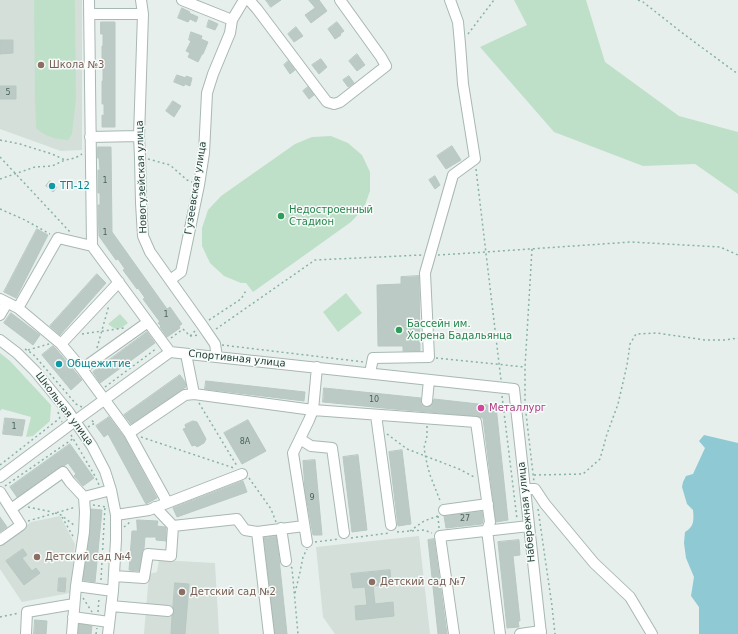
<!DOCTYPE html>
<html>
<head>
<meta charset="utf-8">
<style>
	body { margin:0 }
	canvas { display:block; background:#e6efeb }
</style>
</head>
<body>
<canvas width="738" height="634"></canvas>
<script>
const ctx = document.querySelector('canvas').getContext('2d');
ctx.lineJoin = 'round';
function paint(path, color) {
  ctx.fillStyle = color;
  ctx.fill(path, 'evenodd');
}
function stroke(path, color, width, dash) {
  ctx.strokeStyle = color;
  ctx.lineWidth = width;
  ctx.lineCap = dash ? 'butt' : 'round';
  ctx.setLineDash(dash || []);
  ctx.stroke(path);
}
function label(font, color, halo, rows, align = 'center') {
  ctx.font = font + ' "DejaVu Sans",sans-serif';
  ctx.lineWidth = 3;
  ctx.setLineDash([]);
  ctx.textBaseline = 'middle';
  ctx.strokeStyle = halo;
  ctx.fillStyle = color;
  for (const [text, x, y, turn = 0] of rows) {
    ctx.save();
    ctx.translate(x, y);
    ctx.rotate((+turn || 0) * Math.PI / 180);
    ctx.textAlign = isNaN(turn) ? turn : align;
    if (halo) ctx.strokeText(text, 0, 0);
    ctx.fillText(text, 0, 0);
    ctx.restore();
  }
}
paint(new Path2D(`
	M0 0H82V150L61 151 0 129Z
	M60 516 75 544 70 593 22 602 0 569V545L31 522Z
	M419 536 430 634H335L323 617 316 547Z
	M159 560 215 563 219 634H144L149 574 157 572Z`), '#d4dfda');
paint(new Path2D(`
	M34 0H75L76 99 72 134 68 140C56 139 45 137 36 128L35 100Z
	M514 0H586L605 62 679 116 738 132V194L695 164 643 166 554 132 480 47 527 25Z
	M331 136 348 143 362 155 370 172V191L364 208 351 222 253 292 246 283H241L224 276 210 263 202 246V228L208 210 221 196 295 144 312 137Z
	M346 293 362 313 338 332 323 312Z
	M120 314 128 323C119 330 116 331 108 324Z
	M0 353 10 361 51 405 50 421 33 436 26 437 31 417 2 409 0 411Z`), '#bfe0c8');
paint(new Path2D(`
	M704 435 738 443V634H699V607L691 596 694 577 686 558 684 543 685 532C694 527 694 520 693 510L687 504 682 487 683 482 686 476 693 474 705 448 699 441Z`), '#8ec9d4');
const building = new Path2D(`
	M266 0H281L271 7Z
	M309 0H319L327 11 311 23 305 15 315 8Z
	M182 8 190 12 189 13 198 17 196 22 190 19 188 22 178 18Z
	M209 20 218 24 215 30 207 27Z
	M101 22H115V127H102V115L104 116V104H102V81H103V69H102V46H103V34H101Z
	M337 22 344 31 340 34 341 35 335 39 328 29Z
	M296 27 303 36 294 42 288 34Z
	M191 32 202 36 201 39 208 42 203 54H202L198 62 188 57 190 53 186 51 191 41 189 40Z
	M0 40H13V53L0 54Z
	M357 54 365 65 357 71 349 61Z
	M321 59 327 67 319 74 312 65Z
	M288 61 295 70 290 74 284 65Z
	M177 75 186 78V76L192 78 190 86 185 84 184 86 174 82Z
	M349 76 354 83 348 87 343 80Z
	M0 86H16V99H0Z
	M308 87 314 95 309 99 303 91Z
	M173 101 181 106 174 117 166 111Z
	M452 146 461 160 446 169 437 156Z
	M98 147H111L112 232 167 309 170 307 182 324 179 326 180 328 167 337 160 327 161 326 158 323 160 322 143 299 145 298 138 288 137 289 123 270 125 269 118 259 116 260 99 236 98 205H100V193H98V170H100L99 158H98Z
	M435 176 440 185 435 189 429 180Z
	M50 181 57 187 53 192 46 186Z
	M37 229 48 235 16 298 4 292Z
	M97 274 106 283 60 335 50 326Z
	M419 276 420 351H403V346H378L377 285 401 284V277Z
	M11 313 40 335 33 345 4 323Z
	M147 332 155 343 100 383 93 372Z
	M53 346 56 349 82 380 71 390 42 355Z
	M180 375 185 382 186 387 131 424 124 415Z
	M206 381 305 392 304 401 205 389Z
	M324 388 421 398V404L424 406 427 407 432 405 434 399 496 406 508 520 496 522 483 418 476 416 394 409 323 402Z
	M109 417 124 437 157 498 146 504 108 434 104 437 96 426Z
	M5 418 25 420 22 436 3 434Z
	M248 420 266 451 242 464 224 433Z
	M193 421 197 422 206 439 204 443 197 447 195 445 192 446 183 429 186 428 185 425Z
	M70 444 94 478 83 486 74 476 76 474 68 463 64 466 59 467 17 497 10 487Z
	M402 450 411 524 398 526 389 452Z
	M358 455 367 530 352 532 343 457Z
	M315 460 322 535H313L305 490 303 461Z
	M243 481 247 492 177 517 173 508Z
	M91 509 102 510 95 582 83 580 90 533Z
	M482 511 483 521 482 524 446 528 444 516Z
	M0 517 7 527 0 532Z
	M137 520 158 521 157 526 165 527 166 528V541L156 540V537H145L144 549 142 553 139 571 129 570 132 531H137Z
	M276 536 279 558 287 634H275L264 538Z
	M434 539 447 634H438L428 540Z
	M519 540 520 555 513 556 520 621H518L519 627 507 628 498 542Z
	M23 549 27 555 22 558 32 571 36 568 40 573 24 585 6 561Z
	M390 570 391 584 373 586 375 604 393 602 394 616 356 620 355 606 367 605 365 587 353 588 351 574Z
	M59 578H66L65 592 58 591Z
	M175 583 189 584 185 634H171L172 616 174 611 173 607Z
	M35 620 47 621 46 634H34Z
	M79 624 92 626 91 634H79Z`);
paint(building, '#bbcac4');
stroke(building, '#b8c9c2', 1);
stroke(new Path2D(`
	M427 409V401`), '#bfccc8', 10, [10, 5]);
const minor = new Path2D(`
	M89 0 92 246 170 352
	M141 0 143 14 139 136 140 157 141 203 143 236 150 252 202 325 215 344 217 357
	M182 0 232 20
	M249 0 257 9 327 102 334 104 340 102 386 66 381 57 340 0
	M89 14H143
	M90 137 139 136
	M170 280 181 272 199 185 204 153 207 93 213 74 230 33 232 20 244 0
	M0 299 18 308 61 344 82 369 129 433 167 502
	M18 308 58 238 92 246
	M0 315 7 303
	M0 340 17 353 35 371 68 411 92 446 105 471 111 490 116 515V540L113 591 108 634
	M61 344 119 282
	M186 354 194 394 313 410 476 422 490 522 487 530 500 634
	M82 369 148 322
	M370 373 373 358 429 357 425 273 453 175 475 159 463 84 460 44 458 22 450 0
	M427 401 429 380
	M376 415 391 525
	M129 433 185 395 194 394
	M300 439 311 446 332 448 344 533
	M0 477 75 421 170 352 514 389 541 634
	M525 489H535L545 504 594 563 630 597 652 634
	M0 492 21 525 0 540
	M84 497 111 490
	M11 509 63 472 70 482 84 497 85 512 84 532 76 586 72 634
	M444 510 488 504
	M116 515 149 510 242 474
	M173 526 237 519 245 530 257 532 304 526
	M281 528 286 561
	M257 532 269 634
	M307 542 293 453 309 420 313 410 317 367
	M114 576 144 578 148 554 171 556 173 526 155 507
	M76 586 113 591
	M111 606 168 611
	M73 617 109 622
	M26 634 27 612 74 604
	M454 634 440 536 529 526
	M520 634 541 631`);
stroke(minor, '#a8b8b2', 12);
stroke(new Path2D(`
	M638 0 643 2 685 35 738 74
	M468 34 494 0
	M0 140 20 144 52 154 65 160 75 158 82 154
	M0 157 70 232
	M148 159 170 165 187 180 192 182
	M476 169 501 380
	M0 179 35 167 52 166 65 160
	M0 209 25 220 50 234
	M532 249 525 367V405L534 482
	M438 255 486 252 631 242 720 247 738 255
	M209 320 241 299 247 289
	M216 329 315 260 422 255
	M82 334 124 328
	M190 336 200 335
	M171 338 183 329 190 336 195 331
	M222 345 364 362
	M97 348 109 305
	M25 349 33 354 76 404 82 407
	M28 350 49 344
	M436 358 524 367
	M105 387 157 348
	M502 396 517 519
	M199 403 237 466
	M58 412 60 419 62 422
	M427 426V436L424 448 427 464 430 475 441 503
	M88 427 95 423 91 420
	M387 434 407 449 459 469 476 478
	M71 435 95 476 99 485
	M141 437 234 468
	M0 465 60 418
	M534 475 583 474 600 459 607 434 618 404 627 365 630 344 636 334 657 333 705 340H725L738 338
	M249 478 271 509 276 522
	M5 486 74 438
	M93 505 106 507
	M28 507 52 512
	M538 509 552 606 555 634
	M55 513 61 515 75 526
	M438 516 439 528
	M62 517 74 538
	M28 521 76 507
	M124 527 130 522
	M410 531 424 521 438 516
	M397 532 424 530 432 533
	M351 538 389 533
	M315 542 339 539
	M291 567 292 568 298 634
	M101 580 105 506
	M295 593 300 572 303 557 307 549
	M83 598 92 612
	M98 612 99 598
	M0 617 19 613
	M96 634 97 628`), '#86b3a5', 1.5, [2, 3]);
stroke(minor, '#fff', 10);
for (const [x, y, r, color] of [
	[41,65,4,"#8d6e63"],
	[52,186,4,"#0f9aa8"],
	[281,216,4,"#2e9e5b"],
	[399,330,4,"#2e9e5b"],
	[59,364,4,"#0f9aa8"],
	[481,408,4,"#d1479c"],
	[37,557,4,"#8d6e63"],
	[372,582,4,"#8d6e63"],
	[182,592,4,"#8d6e63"]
]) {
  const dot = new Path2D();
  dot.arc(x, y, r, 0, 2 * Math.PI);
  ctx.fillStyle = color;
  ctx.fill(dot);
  stroke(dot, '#f7fbf9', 1.5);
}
label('8px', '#4a645c', null, [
	["5",8,93],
	["1",105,181],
	["1",105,233],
	["1",166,315],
	["10",374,400],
	["1",14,427],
	["8А",245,442],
	["9",312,498],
	["27",465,519]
]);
label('10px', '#785e54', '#f7fbf9', [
	["Школа №3",49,65],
	["Детский сад №4",45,557],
	["Детский сад №7",380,582],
	["Детский сад №2",190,592]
], 'left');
label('10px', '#24423a', '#f7fbf9', [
	["Новогузейская улица",142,177,-92],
	["Гузеевская улица",196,188,-81],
	["Спортивная улица",237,359,6],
	["Школьная улица",64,409,53],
	["Набережная улица",527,512,-96]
]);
label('10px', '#0d838f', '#f7fbf9', [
	["ТП-12",60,186],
	["Общежитие",67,364]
], 'left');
label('10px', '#27864d', '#f7fbf9', [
	["Недостроенный",289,210],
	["Стадион",289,222],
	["Бассейн им.",407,324],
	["Хорена Бадальянца",407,336]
], 'left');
label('10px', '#b23c85', '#f7fbf9', [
	["Металлург",489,408]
], 'left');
</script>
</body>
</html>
